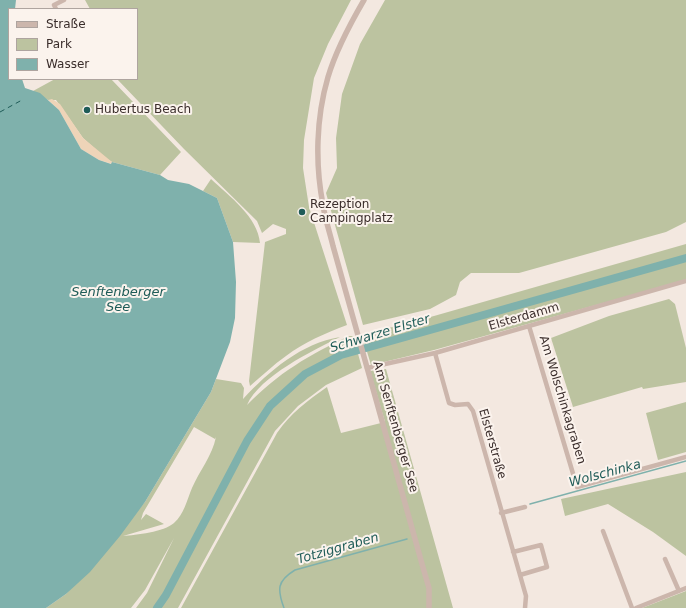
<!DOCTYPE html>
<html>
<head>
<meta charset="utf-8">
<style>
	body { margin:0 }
	#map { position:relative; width:686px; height:608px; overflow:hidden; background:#f3e8e0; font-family:"DejaVu Sans",sans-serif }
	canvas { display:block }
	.legend { position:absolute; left:8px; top:8px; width:130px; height:72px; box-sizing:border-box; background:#fbf3ed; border:1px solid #aea49f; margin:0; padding:5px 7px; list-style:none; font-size:12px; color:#3a2d2b }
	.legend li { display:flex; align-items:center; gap:8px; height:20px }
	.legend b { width:20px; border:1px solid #aea49f }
</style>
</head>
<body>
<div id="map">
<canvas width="686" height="608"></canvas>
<ul class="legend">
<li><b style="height:5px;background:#ccb6ac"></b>Straße</li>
<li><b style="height:11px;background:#bcc3a0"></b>Park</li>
<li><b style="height:11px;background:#7fb1ac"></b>Wasser</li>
</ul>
</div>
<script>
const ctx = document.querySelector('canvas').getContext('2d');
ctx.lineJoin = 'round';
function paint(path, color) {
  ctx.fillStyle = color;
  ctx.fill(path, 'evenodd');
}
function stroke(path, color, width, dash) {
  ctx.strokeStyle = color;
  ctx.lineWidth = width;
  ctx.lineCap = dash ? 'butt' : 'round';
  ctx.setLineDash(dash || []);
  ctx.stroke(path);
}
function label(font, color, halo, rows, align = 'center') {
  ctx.font = font + ' "DejaVu Sans",sans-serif';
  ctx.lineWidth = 4;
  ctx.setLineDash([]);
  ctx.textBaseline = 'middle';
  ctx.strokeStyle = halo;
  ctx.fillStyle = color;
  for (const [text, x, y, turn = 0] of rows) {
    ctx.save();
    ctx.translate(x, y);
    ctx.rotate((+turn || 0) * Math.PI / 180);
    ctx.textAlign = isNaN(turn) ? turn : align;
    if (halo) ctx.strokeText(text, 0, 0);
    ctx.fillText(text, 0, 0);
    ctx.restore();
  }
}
paint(new Path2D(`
	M85 0H351L328 44 314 78 304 140 303 168 309 207 347 325C326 333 304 342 286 356 273 365 262 376 250 386L249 381 265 242 286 234V229L273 224 262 233 257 221 184 149 117 79H137V9H90Z
	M385 0H686V222L666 232 519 273H471L460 282 456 295 430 309 363 325 326 193 337 168 336 138 342 94 360 44Z
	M55 79H111L181 152 160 175 112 162 105 158 83 138 56 100H48L33 91Z
	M211 179C229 196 258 217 260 243L233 242 217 198 203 191Z
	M686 244V280L434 350 371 365 362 335 434 316Z
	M669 299 675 304 686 348V382L643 389 642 387 573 407 551 338 609 316Z
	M349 336H353L362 368 326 385 298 406 275 431 178 608H136L147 593 174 538 145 590 131 608H46L66 594 145 502 211 392 216 379 241 383 244 388 243 399C269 371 302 343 340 337 312 351 260 376 247 405 278 373 309 355 349 336ZM194 427 215 439 216 437C212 456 200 470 192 488 187 500 184 514 174 523 164 532 136 535 123 536L164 524 146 514 141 520 143 513Z
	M386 369 453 608H181L277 433C291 413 307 401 327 387L341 433 385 422 370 371Z
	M686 402V452L658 460 646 413Z
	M686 472V556L653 532 608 504 565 516 561 499Z
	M686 591V608H642Z`), '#bcc3a0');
paint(new Path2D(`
	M52 99 60 104 83 138 112 162V164L99 160 81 149 59 110 48 100Z`), '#eed4b8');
paint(new Path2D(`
	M0 0H16L15 9H9V79H22L25 88 40 93 59 110 81 149 99 160 111 164 112 162 160 175 168 180 189 184 217 198 233 242 236 282 235 318 230 342 211 392 145 502 120 536 90 572 66 594 46 608H0Z`), '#7fb1ac');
stroke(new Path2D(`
	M530 504 686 461
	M284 608C277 589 277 581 295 570L407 539`), '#7fb1ac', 1.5);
stroke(new Path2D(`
	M157 608 166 595 247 441 270 406 305 374 341 355 686 258`), '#7fb1ac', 8);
stroke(new Path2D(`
	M0 112 22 100`), '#1f5c58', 1, [5, 4]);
stroke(new Path2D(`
	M56 9 54 5 64 0
	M529 326 577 487 686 457
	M435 353 449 403 455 405 468 404 473 411 526 596 525 608
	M367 368 435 353 686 281
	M501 513 525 507
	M603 531 632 608
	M513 552 541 545 547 567 520 575
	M665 559 679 591
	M636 608 686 588`), '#ccb6ac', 4.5);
stroke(new Path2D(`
	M364 0C350 24 336 50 328 77 316 118 315 164 323 205 325 219 330 233 333 246L424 571 429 588V608`), '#ccb6ac', 5.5);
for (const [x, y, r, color] of [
	[87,110,4,"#1f5c58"],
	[302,212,4,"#1f5c58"]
]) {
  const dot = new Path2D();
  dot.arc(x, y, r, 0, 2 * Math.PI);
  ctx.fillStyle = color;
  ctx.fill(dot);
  stroke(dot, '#fbf3ed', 1.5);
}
label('12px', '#3a2d2b', '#fbf3ed', [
	["Hubertus Beach",95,110],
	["Rezeption",310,205],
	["Campingplatz",310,219]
], 'left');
label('12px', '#3a2d2b', '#fbf3ed', [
	["Elsterdamm",524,317,-16],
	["Am Wolschinkagraben",562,400,73],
	["Am Senftenberger See",395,427,74],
	["Elsterstraße",492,444,74]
]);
label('italic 13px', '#1f5c58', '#fbf3ed', [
	["Senftenberger",118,293],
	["See",118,308],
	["Schwarze Elster",380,334,-17],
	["Wolschinka",605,474,-15],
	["Totziggraben",338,549,-16]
]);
</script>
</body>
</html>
